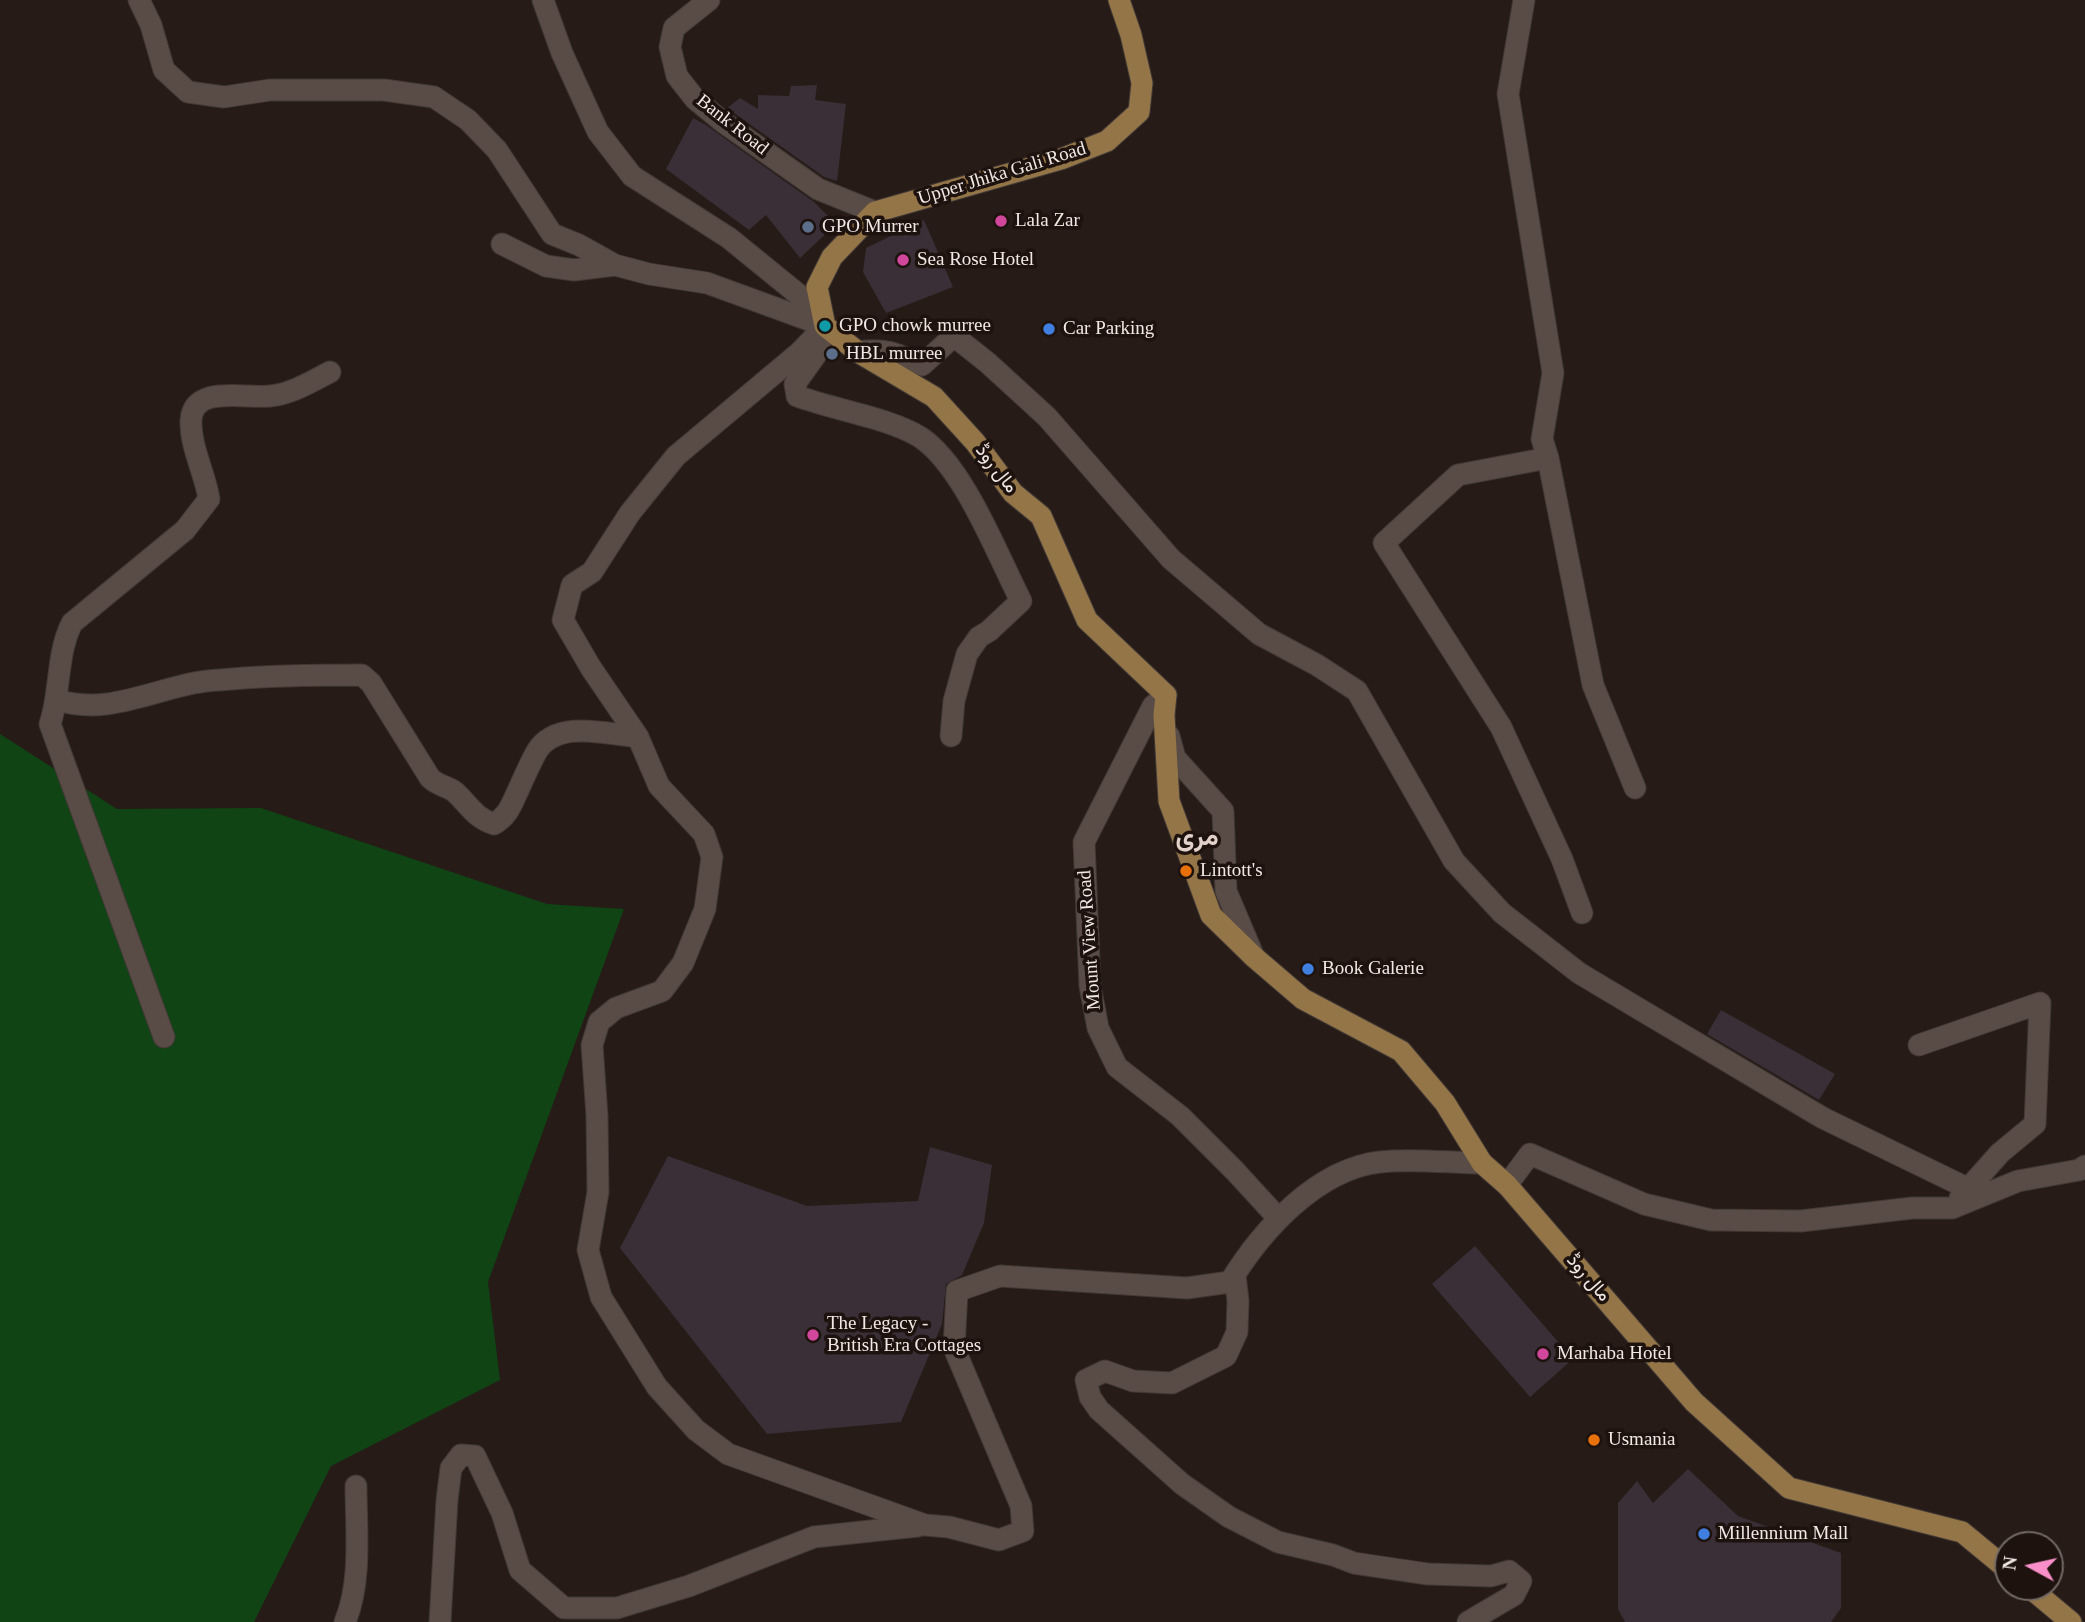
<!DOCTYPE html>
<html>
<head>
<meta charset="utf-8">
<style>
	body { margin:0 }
	#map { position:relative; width:2085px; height:1622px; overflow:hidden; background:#261b16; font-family:"Times New Roman",serif }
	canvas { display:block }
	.north { position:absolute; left:1994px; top:1531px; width:70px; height:70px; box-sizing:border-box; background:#1d120d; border:2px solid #726863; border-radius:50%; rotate:278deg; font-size:19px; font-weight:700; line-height:28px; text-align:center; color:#f1e8e5 }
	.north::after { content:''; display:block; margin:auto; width:24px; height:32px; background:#f98fc9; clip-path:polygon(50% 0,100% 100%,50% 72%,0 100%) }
</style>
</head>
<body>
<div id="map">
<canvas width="2085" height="1622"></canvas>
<div class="north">N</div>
</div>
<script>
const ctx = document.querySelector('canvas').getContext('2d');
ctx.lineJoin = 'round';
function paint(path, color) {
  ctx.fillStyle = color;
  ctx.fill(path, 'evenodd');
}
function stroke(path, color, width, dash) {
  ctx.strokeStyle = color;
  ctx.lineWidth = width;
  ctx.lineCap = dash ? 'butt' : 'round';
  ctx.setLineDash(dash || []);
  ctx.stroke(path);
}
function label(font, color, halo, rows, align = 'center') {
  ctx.font = font + ' "Times New Roman",Vazirmatn,serif';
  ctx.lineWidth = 7;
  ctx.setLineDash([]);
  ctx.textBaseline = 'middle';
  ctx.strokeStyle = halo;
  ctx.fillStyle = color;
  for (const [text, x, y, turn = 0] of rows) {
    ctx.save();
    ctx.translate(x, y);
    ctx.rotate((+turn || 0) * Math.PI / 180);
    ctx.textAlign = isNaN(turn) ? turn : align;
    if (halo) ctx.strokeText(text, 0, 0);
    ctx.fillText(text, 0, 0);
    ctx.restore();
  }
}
paint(new Path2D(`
	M0 734 117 809 261 808 547 904 624 909 488 1282 500 1380 331 1466 254 1622H0Z`), '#104415');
paint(new Path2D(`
	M817 85 815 100 846 104 837 181 824 177 727 108 740 98 758 109V95L789 96 791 86Z
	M693 118 706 125 814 202 836 224 800 258 766 215 749 230 666 169Z
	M924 220 953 287 886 313 863 272 866 248Z
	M1721 1010 1835 1074 1819 1100 1707 1034Z
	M930 1147 992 1165 984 1223 962 1275 946 1284 942 1324 901 1422 767 1434 620 1248 668 1156 807 1206 918 1201Z
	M1475 1246 1573 1359 1530 1397 1432 1284Z
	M1688 1469 1738 1516 1841 1553V1608L1831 1622H1625L1618 1609V1503L1637 1481 1653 1503Z`), '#3a2f37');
const minor = new Path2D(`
	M139 0 151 25 164 70 188 92 224 97 270 90H384L434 97 468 120 497 150 552 234 579 245 615 265 649 274 707 283 825 326
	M543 0 562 53 598 132 632 176 729 238 799 295 824 324
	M709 0 674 28 670 47 677 76 695 99 723 122 818 189 875 212
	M1524 0 1508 94 1553 373 1542 439 1548 458 1458 475 1384 543 1501 727 1562 859 1582 913
	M502 244 546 266 574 270 615 265
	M825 326 800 352 676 456 630 513 592 572 572 585 563 620 591 668 638 737 659 786 704 834 712 857 705 909 683 963 662 991 616 1008 599 1022 592 1045 597 1116 598 1192 588 1250 601 1297 657 1387 696 1430 728 1454 925 1525 949 1527 999 1540 1023 1531 1021 1506 954 1348 957 1291 1000 1276 1187 1288 1230 1282C1262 1230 1317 1169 1380 1162 1411 1158 1451 1163 1482 1163
	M822 338 815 356 795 384 797 396C834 410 887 417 920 437 963 465 997 554 1021 601L989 631 979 637 967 654 954 701 951 736
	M858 352C886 348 896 353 922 365L954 336 988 363 1047 417 1171 559 1259 634 1317 665 1357 691 1454 861 1502 913 1579 973 1646 1013 1823 1118 1969 1189
	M1548 458 1593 685 1635 788
	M1166 695 1153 706 1084 842 1090 986 1098 1028 1117 1067 1180 1116 1235 1171 1278 1218
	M57 700C105 715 148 692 194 683 207 680 220 680 232 679 276 675 319 675 362 675L371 683 430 778C440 787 448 786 455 792 469 805 475 818 494 824 507 816 510 808 516 795 523 780 529 765 537 751 557 719 607 734 638 737
	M1169 736 1175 758 1223 811 1226 891 1254 957
	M164 1037 50 724C61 691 56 655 72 623L185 530 209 499C205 473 190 447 191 420 194 384 246 399 270 396 291 394 311 382 330 372
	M1919 1045 2040 1003 2035 1124 2000 1153 1960 1198
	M1507 1185 1530 1154 1644 1204 1711 1220 1801 1221 1912 1208H1952L2018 1181 2079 1170 2085 1166
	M1235 1275 1238 1301 1237 1332 1226 1356 1172 1383 1133 1381 1105 1371 1086 1380 1090 1397 1099 1410 1182 1484 1229 1517 1278 1542 1333 1555 1354 1563 1428 1574 1491 1576 1509 1571 1521 1581 1514 1595 1468 1622
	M345 1622C362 1581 356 1530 356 1486
	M440 1622 447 1500 451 1468 461 1455 475 1456 502 1513 520 1570 564 1608H617L689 1586 814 1537 918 1526`);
const major = new Path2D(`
	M1119 0 1131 35 1142 83 1139 112 1107 141 1061 159 875 212 832 257 817 287 825 326 858 352 934 397 975 442 1013 493 1041 516 1087 620 1166 695 1164 715 1169 801 1211 915 1254 957 1303 999 1401 1051 1445 1103 1482 1163 1507 1185 1694 1402 1789 1488 1962 1532 2008 1570
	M2029 1587 2071 1622`);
stroke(minor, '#413835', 23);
stroke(major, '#413835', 23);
stroke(minor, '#594c46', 21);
stroke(major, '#937548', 21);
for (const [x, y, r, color] of [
	[1001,221,7,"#d1479c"],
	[808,227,7,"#5c6f8a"],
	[903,260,7,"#d1479c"],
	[825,326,7,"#0f9aa8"],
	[1049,329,7,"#3f7fe0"],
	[832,354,7,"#5c6f8a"],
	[1186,871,7,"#e8710a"],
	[1308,969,7,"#3f7fe0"],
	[813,1335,7,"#d1479c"],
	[1543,1354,7,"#d1479c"],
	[1594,1440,7,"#e8710a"],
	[1704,1534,7,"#3f7fe0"]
]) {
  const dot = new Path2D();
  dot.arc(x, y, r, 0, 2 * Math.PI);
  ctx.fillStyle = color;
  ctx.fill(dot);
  stroke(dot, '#1d120d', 2.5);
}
label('19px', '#f1e8e5', '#1d120d', [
	["Bank Road",732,125,38],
	["Upper Jhika Gali Road",1002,174,-17],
	["مال روڈ",996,469,52],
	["Mount View Road",1090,940,-94],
	["مال روڈ",1588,1278,49]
]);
label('19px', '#f1e8e5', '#1d120d', [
	["Lala Zar",1015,221],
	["GPO Murrer",822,227],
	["Sea Rose Hotel",917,260],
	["GPO chowk murree",839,326],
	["Car Parking",1063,329],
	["HBL murree",846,354],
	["Lintott's",1200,871],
	["Book Galerie",1322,969],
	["The Legacy -",827,1324],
	["British Era Cottages",827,1346],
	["Marhaba Hotel",1557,1354],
	["Usmania",1608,1440],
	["Millennium Mall",1718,1534]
], 'left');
label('bold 26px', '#e2d1ca', '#1d120d', [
	["مری",1197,838]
]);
</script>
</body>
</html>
